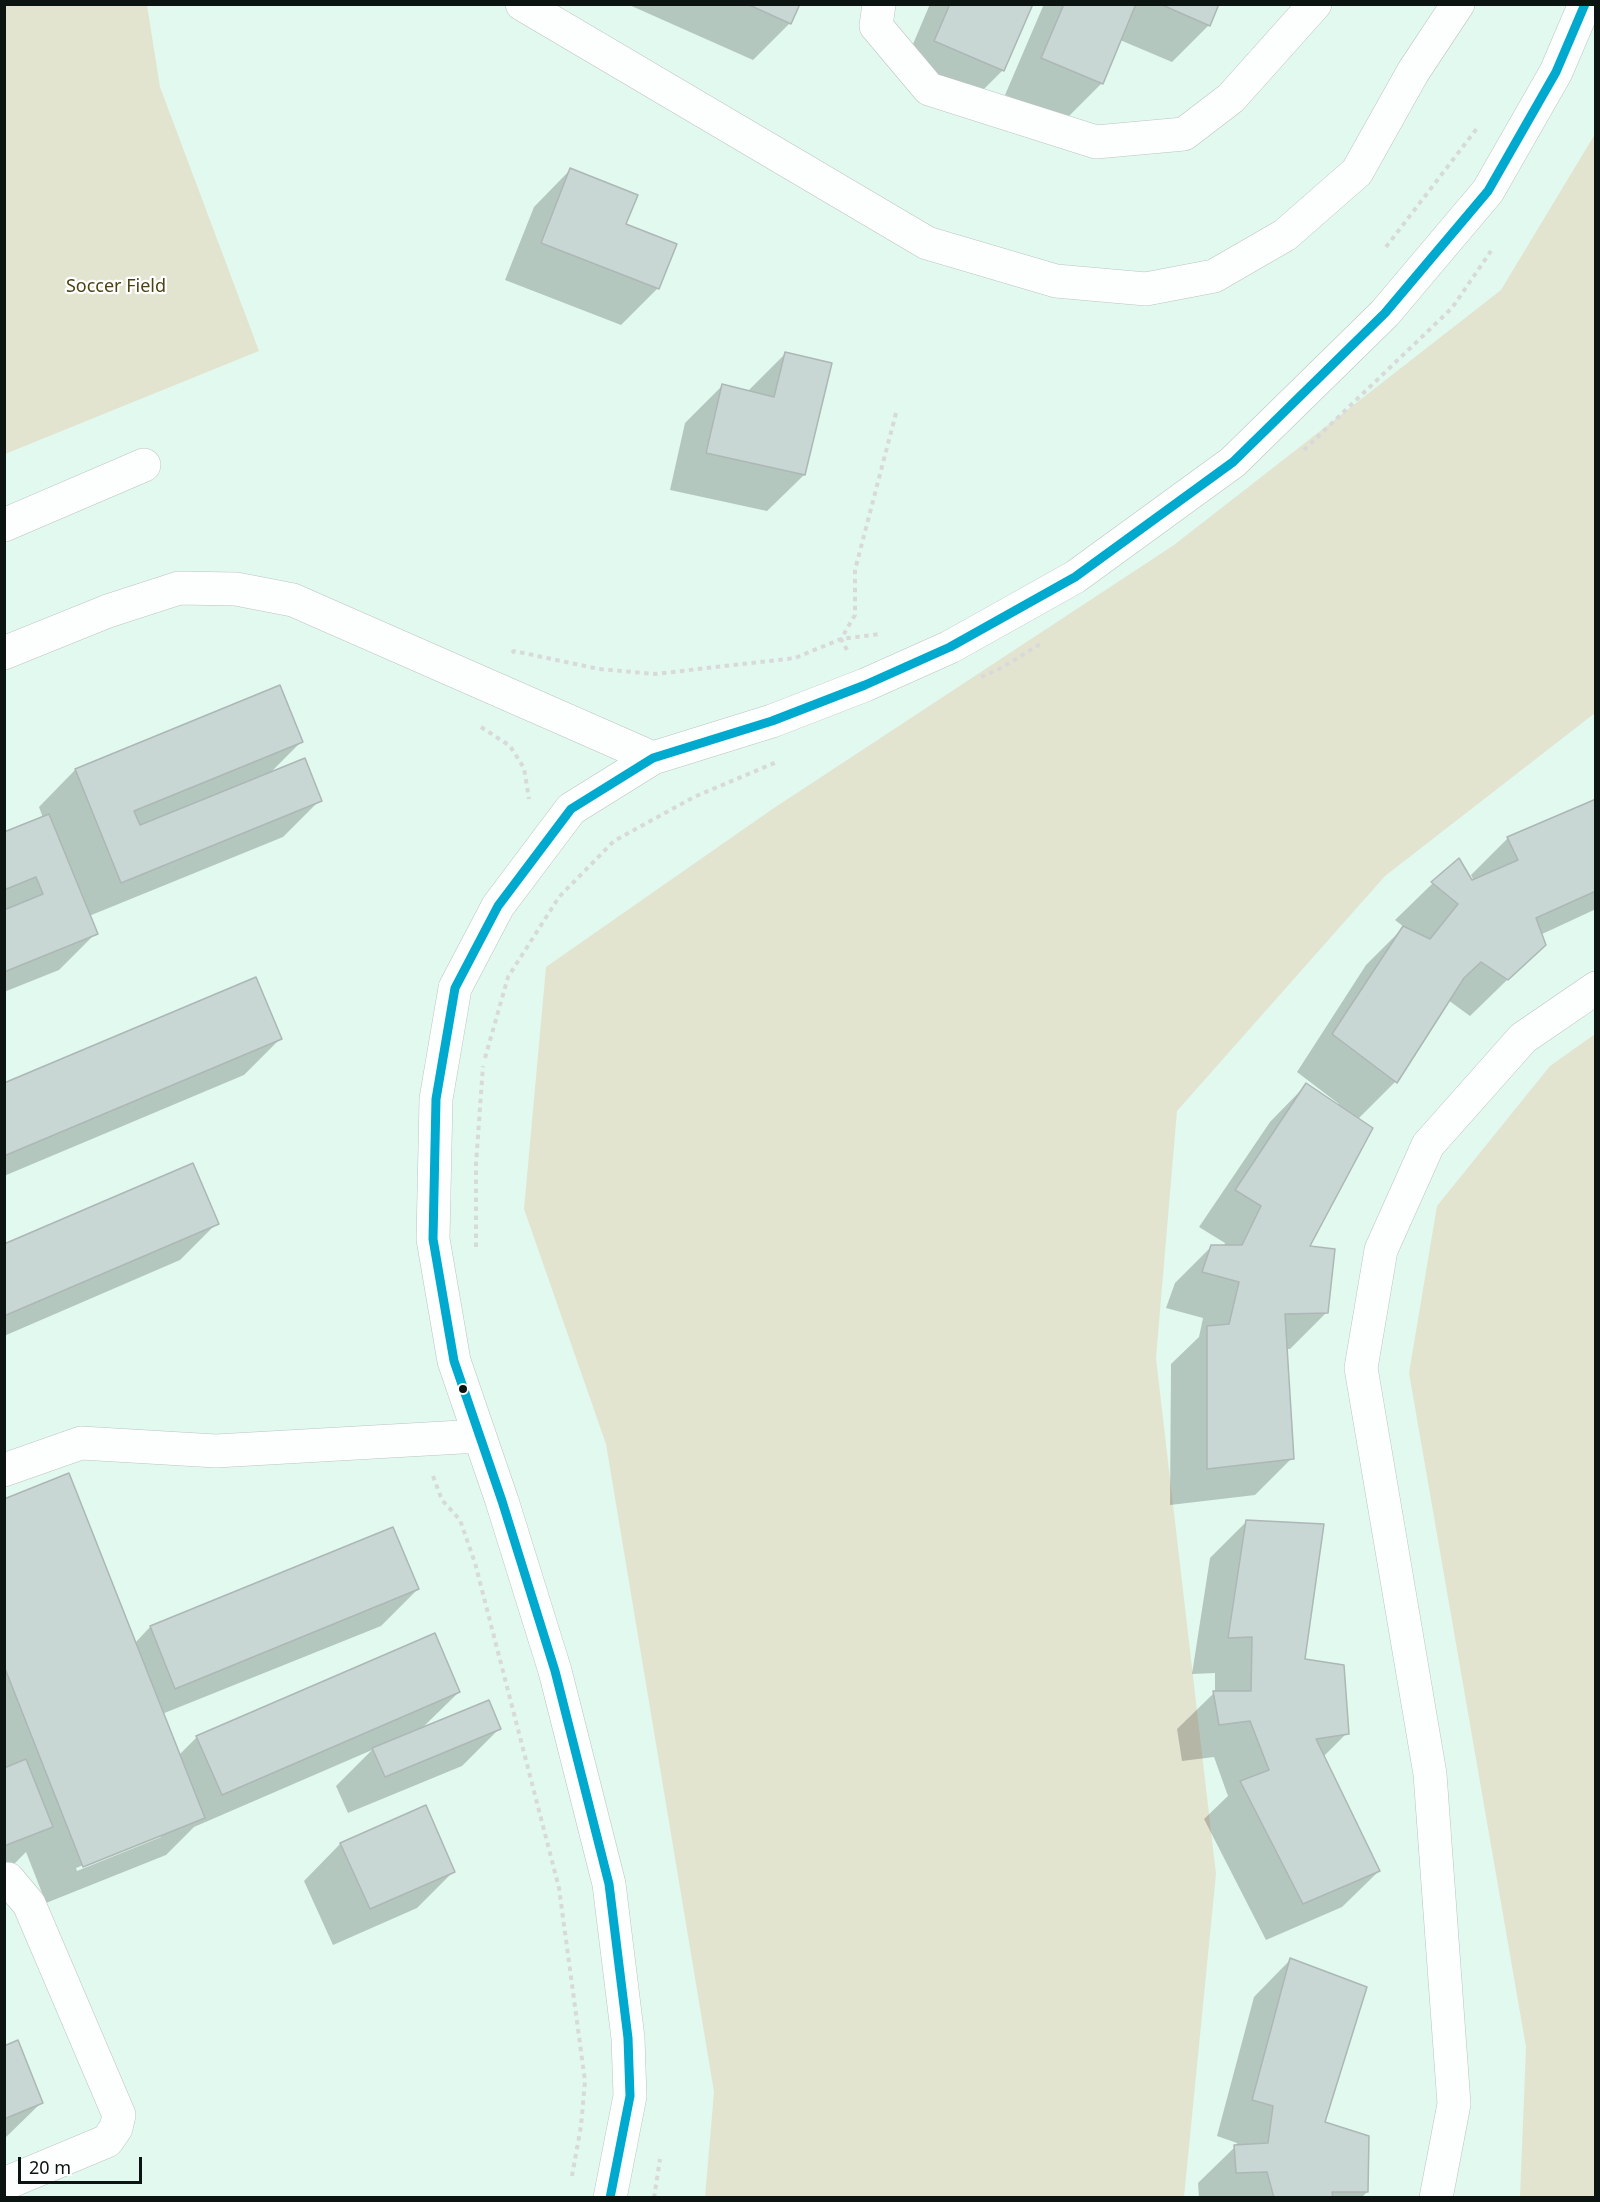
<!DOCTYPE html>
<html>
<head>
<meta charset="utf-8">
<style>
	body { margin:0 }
	#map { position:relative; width:1600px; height:2202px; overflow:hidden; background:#f2fcf7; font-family:"Noto Sans",sans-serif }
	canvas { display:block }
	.frame { position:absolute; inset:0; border:6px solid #0b1411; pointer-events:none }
	.scale { position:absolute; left:18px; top:2157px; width:124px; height:27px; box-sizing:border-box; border:3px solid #0b1411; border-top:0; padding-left:8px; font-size:18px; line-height:21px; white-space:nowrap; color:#0b1411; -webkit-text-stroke:4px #fff; paint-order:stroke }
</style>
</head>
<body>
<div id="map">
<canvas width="1600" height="2202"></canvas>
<div class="frame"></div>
<div class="scale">20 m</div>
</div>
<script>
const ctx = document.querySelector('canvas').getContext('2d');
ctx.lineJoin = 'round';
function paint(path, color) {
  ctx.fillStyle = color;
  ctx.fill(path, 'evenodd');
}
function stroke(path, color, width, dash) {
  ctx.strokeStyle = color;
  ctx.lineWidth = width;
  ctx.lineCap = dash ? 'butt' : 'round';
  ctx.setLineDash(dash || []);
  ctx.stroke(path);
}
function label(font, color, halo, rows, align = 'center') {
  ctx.font = font + ' "Noto Sans",sans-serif';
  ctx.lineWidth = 4.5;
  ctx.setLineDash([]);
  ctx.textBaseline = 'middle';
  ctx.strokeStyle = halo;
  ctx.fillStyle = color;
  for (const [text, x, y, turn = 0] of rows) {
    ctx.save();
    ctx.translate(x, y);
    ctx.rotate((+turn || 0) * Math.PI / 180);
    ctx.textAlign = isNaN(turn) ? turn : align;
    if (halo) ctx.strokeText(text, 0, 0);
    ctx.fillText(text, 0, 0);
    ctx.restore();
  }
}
paint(new Path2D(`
	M5 5H1595V2197H5Z`), '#e2f9ef');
paint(new Path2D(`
	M5 4 147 5 160 87 259 351 5 454Z
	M1595 134V713L1385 876 1177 1111 1156 1358 1216 1874 1184 2197H705L714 2092 606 1444 524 1209 546 967 771 810 1174 545 1501 290Z
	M1595 1034V2197H1520L1526 2047 1409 1373 1437 1206 1550 1066Z`), '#e3e4d0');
paint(new Path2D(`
	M627 4H798L790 23 753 60Z
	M930 4H1031L1003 70 966 107 899 77Z
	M1044 4H1218L1209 25 1172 62 1120 40 1102 83 1065 120 1005 95Z
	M570 170 624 225 658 288 621 325 505 280 534 207Z
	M785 354 804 475 767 511 670 490 685 423 722 386 748 391Z
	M279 687 301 742 269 774 320 800 283 837 89 916 96 933 59 970 4 992V833L43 818 39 807 75 770Z
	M1596 800V909L1540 935 1544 944 1470 1016 1448 1000 1395 1082 1358 1119 1308 1247 1327 1312 1290 1349H1285L1292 1458 1255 1495 1170 1505 1171 1364 1199 1337 1203 1318 1166 1308 1175 1283 1212 1246H1224L1225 1243 1199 1227 1270 1122 1306 1085 1337 1106 1339 1104 1297 1072 1366 965 1404 927 1395 920 1432 884 1459 861 1471 882 1474 881 1471 875 1508 838Z
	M280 1039 244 1075 4 1176V1084Z
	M217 1223 180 1260 4 1336V1246Z
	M4 1500 135 1643 150 1627 393 1529 418 1589 381 1626 162 1714 179 1755 197 1737 459 1692 421 1729H499L462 1766 348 1813 336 1786 372 1750 194 1827 166 1855 46 1903 26 1852 15 1863 4 1867ZM161 1834V1837L77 1871 76 1868Z
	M1247 1521 1303 1660 1347 1733 1323 1757 1379 1871 1342 1907 1266 1940 1204 1819 1228 1796 1214 1757 1182 1761 1177 1729 1215 1692V1673L1192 1674 1210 1558Z
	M425 1807 453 1872 417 1908 333 1945 304 1881 340 1844Z
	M1290 1960 1323 2123 1367 2192 1361 2198H1199L1198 2183 1236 2146 1237 2143 1217 2136 1254 1997Z
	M4 2047 42 2102 4 2139Z`), '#0003');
const building = new Path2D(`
	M747 4H800L791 24Z
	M950 4H1033L1004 71 934 41Z
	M1064 4H1136L1103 84 1041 58Z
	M1160 4H1219L1210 26Z
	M570 168 638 195 626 224 677 244 659 289 541 243Z
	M785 352 832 363 805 475 706 453 722 384 774 397Z
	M280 685 303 742 134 811 140 825 305 758 322 801 121 883 75 769Z
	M1596 799V891L1536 918 1546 945 1508 980 1481 962 1464 978 1397 1083 1332 1034 1403 926 1430 939 1458 904 1431 882 1459 858 1472 880 1518 860 1507 837Z
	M49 814 98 934 4 972V910L43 894 36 877 4 890V832Z
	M256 977 282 1039 4 1156V1083Z
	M1306 1083 1373 1128 1310 1246 1335 1249 1328 1313 1285 1314 1294 1459 1207 1469V1326L1229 1324 1239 1282 1202 1272 1211 1245H1242L1261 1206 1235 1190Z
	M193 1163 219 1224 4 1316V1244Z
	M69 1473 205 1818 83 1867 4 1666V1499Z
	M1246 1520 1324 1524 1305 1659 1344 1665 1349 1734 1316 1739 1380 1871 1303 1904 1240 1781 1269 1770 1250 1721 1219 1725 1213 1691H1251L1252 1637 1228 1638Z
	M393 1527 419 1589 175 1689 150 1626Z
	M435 1633 460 1692 222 1795 196 1736Z
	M489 1700 501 1729 385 1777 372 1748Z
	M26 1759 53 1827 4 1846V1768Z
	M426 1805 455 1872 370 1909 340 1843Z
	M1290 1958 1367 1987 1325 2122 1369 2136 1368 2192H1332L1333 2198H1274L1267 2172 1236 2173 1234 2145 1268 2143 1273 2106 1252 2100Z
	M18 2040 43 2103 4 2119V2046Z`);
paint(building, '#c8d6d4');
stroke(building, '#adb7b5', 1.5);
const minor = new Path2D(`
	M522 4 927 243 1056 281 1146 289 1214 276 1285 235 1357 172 1413 72 1458 4
	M879 4 876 26 929 89 1096 142 1184 134 1231 98 1315 4
	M4 525 144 465
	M4 653 108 611 179 588 236 589 293 600 653 758
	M4 1470 81 1443 216 1451 479 1436
	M4 1879H8L29 1904 119 2115 116 2128 107 2141 4 2184
	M610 2198 630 2096 628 2038 609 1884 555 1671 502 1501 454 1361 433 1239 436 1099 455 988 498 906 571 809 653 758 772 721 865 685 950 647 1075 577 1233 462 1385 313 1488 191 1556 72 1585 4
	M1436 2198 1454 2104 1430 1774 1361 1368 1381 1250 1428 1145 1523 1038 1596 988`);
stroke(minor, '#bcc4c1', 34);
stroke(new Path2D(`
	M1386 247 1478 127
	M1304 450 1452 308 1491 251
	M847 650 841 639 855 615V570L896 413
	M512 653 514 651 599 669 655 674 795 658 841 639 880 634
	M981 677 1001 668 1042 643
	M481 727 510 746 524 768 529 799
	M485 1058 508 977 559 897 614 841 694 797 777 762
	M476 1247V1164L483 1066
	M433 1476 442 1500 460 1520 475 1563 559 1888 585 2081 581 2126 572 2176
	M654 2198 660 2159`), '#d8dad9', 4, [4.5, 4.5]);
stroke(minor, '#fdfffe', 33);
stroke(new Path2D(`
	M610 2198 630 2096 628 2038 609 1884 555 1671 502 1501 454 1361 433 1239 436 1099 455 988 498 906 571 809 653 758 772 721 865 685 950 647 1075 577 1233 462 1385 313 1488 191 1556 72 1585 4`), '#00a9ce', 9);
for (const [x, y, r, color] of [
	[463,1389,5,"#0b1411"]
]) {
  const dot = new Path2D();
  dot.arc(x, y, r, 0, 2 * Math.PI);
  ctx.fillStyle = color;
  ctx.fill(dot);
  stroke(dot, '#fff', 2);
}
label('18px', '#4b4314', '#fff', [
	["Soccer Field",116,287]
]);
</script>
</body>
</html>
